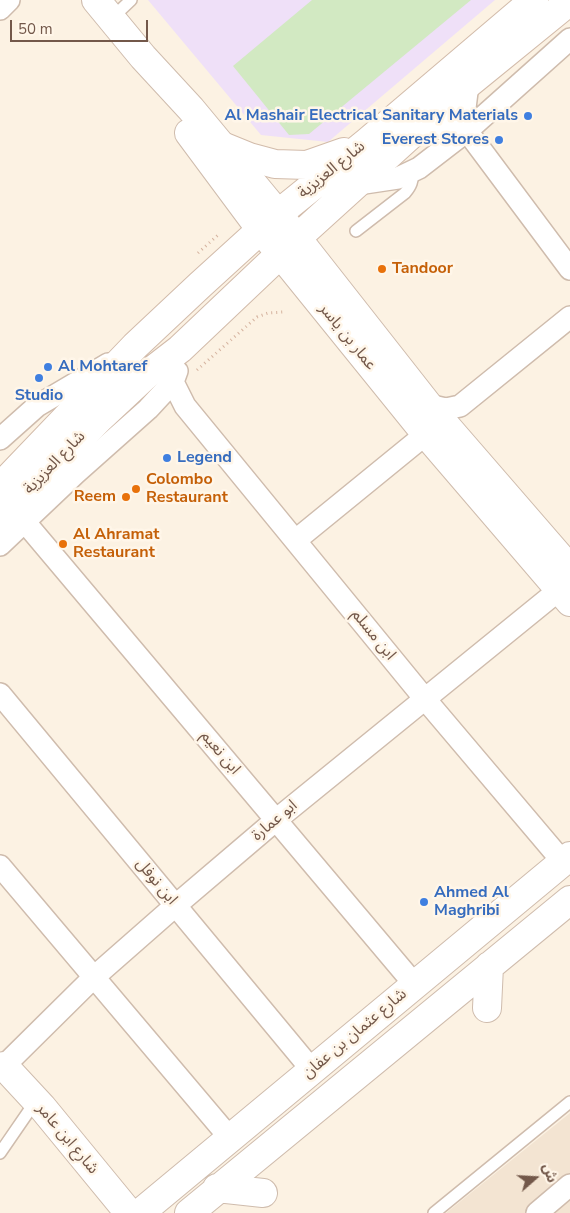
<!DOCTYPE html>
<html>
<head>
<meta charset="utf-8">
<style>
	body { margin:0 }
	#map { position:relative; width:570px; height:1213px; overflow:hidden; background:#fcf2e3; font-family:"Nunito Sans","Noto Sans Arabic",sans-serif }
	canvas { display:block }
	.north { position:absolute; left:510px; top:1153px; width:50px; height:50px; -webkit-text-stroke:4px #fff6e9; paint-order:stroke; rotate:71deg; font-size:14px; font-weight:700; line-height:20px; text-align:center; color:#73584a }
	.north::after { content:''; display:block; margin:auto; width:18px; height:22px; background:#73584a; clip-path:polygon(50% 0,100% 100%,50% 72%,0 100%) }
	.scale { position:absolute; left:10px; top:20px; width:138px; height:22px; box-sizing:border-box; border:2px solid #73584a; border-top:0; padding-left:6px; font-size:15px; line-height:18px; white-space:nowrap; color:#73584a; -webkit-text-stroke:4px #fff6e9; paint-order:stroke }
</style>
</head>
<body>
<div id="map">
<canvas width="570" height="1213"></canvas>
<div class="north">ش</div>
<div class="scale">50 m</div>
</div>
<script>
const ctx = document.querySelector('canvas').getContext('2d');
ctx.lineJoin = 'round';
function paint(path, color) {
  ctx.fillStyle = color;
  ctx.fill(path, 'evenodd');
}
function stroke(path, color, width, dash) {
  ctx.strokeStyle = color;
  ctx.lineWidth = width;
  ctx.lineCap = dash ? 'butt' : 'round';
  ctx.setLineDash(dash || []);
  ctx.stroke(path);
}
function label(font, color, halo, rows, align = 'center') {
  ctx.font = font + ' "Nunito Sans","Noto Sans Arabic",sans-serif';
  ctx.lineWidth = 5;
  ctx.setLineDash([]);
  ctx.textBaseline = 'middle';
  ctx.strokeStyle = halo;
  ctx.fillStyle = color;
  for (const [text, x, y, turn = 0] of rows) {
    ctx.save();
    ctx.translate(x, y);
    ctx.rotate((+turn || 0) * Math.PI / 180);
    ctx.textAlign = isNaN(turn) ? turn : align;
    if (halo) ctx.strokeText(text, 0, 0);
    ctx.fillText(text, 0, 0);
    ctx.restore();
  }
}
paint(new Path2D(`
	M570 1113V1213H446Z`), '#f3e4d2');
paint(new Path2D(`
	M148 0H495L328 142 261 135Z`), '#efe0f8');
paint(new Path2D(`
	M312 0H471L309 134 289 135 233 66Z`), '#d2e9c2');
const service = new Path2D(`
	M111 19 131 0
	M356 231 405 193C411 186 413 181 412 172
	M0 1153 33 1105
	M434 1213 570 1102`);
const minor = new Path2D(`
	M0 9 9 0
	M468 84 465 108 467 131 570 269
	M414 132 440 128 467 131
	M358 184 398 178 419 168 467 131 570 39
	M173 382 185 406 425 699 563 862
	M428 405 446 409 460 406 570 317
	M0 439 37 406 108 364
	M24 521 415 985
	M296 540 426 434
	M0 545 76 473 148 409 173 382 177 371
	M0 694 312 1070
	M0 866 230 1138
	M0 1070 93 978 175 906 276 820 559 590
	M537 1213 570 1185`);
const tertiary = new Path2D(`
	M96 0 143 57 191 109 278 214 428 405 570 569
	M189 133 261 230 426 434 570 602
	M487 1008 489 966
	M4 1066 42 1107 129 1213
	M217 1188 263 1193
	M140 1213 570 856
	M189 1213 570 900`);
const secondary = new Path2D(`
	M222 146 249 157 275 164 307 165 344 152
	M0 487 135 346 200 285 278 214 366 143 534 0
	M0 520 100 418 145 376 180 349 296 239 414 132 468 84 570 1`);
stroke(service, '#cfbcad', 14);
stroke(minor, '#cfbcad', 24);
stroke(tertiary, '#cfbcad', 30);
stroke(secondary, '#d2bbaa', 30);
stroke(new Path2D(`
	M198 253 218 235
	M197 370 257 317 268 313 283 312`), '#d5b39f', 3, [1, 4]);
stroke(service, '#fff', 11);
stroke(minor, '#fff', 21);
stroke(tertiary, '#fff', 28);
stroke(secondary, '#fff', 28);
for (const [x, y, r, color] of [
	[528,116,5,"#3f7fe0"],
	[499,140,5,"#3f7fe0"],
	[382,269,5,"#e8710a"],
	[48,367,5,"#3f7fe0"],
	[39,378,5,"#3f7fe0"],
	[167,458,5,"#3f7fe0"],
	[136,489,5,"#e8710a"],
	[126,497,5,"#e8710a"],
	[63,544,5,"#e8710a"],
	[424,902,5,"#3f7fe0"]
]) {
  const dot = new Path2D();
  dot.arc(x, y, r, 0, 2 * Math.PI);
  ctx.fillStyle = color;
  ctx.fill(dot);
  stroke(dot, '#fff6e9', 2);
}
label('bold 16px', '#366cbe', '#fff6e9', [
	["Al Mashair Electrical Sanitary Materials",518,116,"right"],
	["Everest Stores",489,140,"right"],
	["Al Mohtaref",58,367],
	["Studio",39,396,"center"],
	["Legend",177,458],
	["Ahmed Al",434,893],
	["Maghribi",434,911]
], 'left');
label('16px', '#73584a', '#fff6e9', [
	["شارع العزيزية",332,170,-39],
	["عمار بن ياسر",347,337,51],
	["شارع العزيزية",55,463,-46],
	["ابن مسلم",373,635,51],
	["ابن نعيم",220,753,50],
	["ابو عمارة",275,821,-40],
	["ابن نوفل",156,882,50],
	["شارع عثمان بن عفان",355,1034,-40],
	["شارع ابن عامر",67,1139,50]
]);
label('bold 16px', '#c56008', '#fff6e9', [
	["Tandoor",392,269],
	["Colombo",146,480],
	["Restaurant",146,498],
	["Reem",116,497,"right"],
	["Al Ahramat",73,535],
	["Restaurant",73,553]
], 'left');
</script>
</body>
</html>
